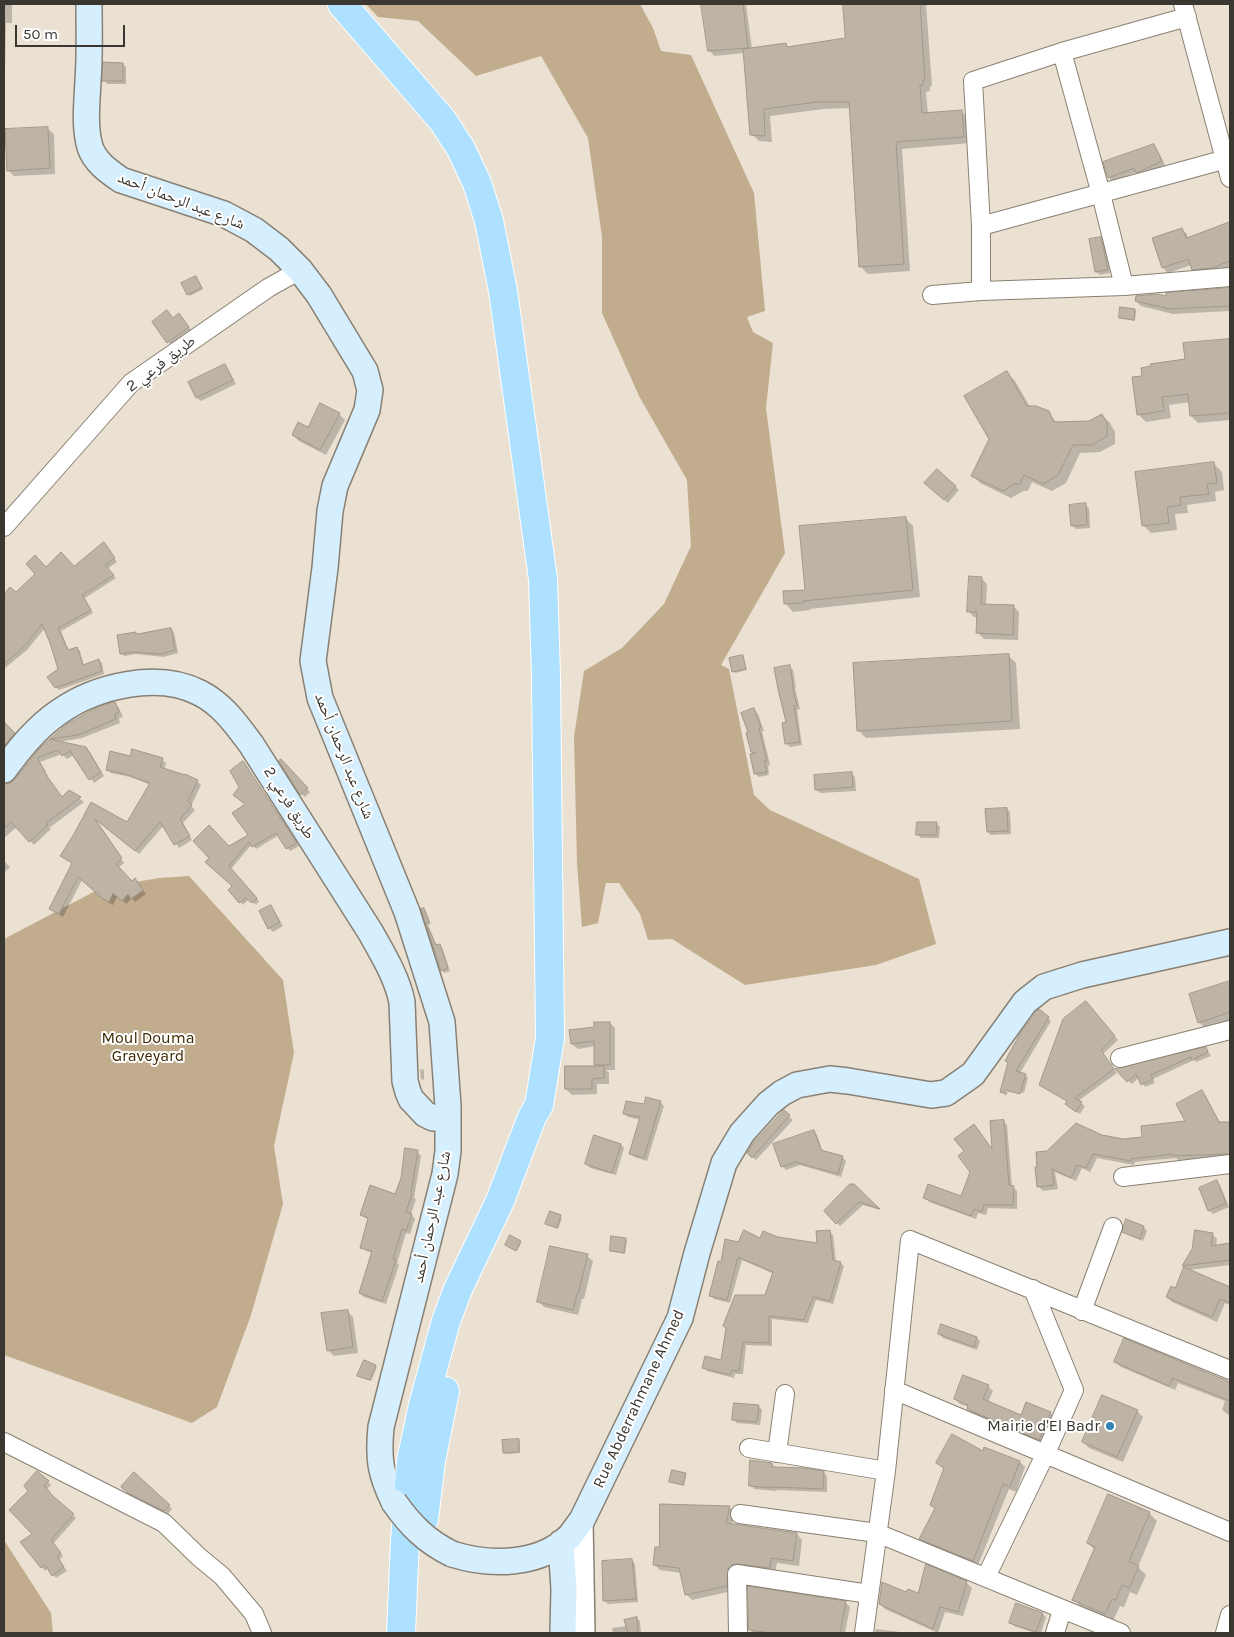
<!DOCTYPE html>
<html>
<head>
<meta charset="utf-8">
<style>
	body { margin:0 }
	#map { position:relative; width:1234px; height:1637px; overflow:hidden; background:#ebe1d2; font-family:Karla,sans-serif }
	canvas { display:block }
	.frame { position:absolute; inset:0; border:5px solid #3a3630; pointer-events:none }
	.scale { position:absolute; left:15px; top:25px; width:110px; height:22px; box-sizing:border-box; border:2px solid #3a3630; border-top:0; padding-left:6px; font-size:15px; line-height:18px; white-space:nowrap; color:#3a3630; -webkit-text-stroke:4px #fff; paint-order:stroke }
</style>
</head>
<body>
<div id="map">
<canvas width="1234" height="1637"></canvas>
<div class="frame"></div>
<div class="scale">50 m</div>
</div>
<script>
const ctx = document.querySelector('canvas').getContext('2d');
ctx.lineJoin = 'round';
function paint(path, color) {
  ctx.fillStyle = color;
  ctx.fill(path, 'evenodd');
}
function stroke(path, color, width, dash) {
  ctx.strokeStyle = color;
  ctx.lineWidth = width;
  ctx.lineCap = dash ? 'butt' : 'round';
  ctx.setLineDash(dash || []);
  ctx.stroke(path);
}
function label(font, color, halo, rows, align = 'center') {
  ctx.font = font + ' Karla,"Noto Naskh Arabic",sans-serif';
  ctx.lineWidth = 4;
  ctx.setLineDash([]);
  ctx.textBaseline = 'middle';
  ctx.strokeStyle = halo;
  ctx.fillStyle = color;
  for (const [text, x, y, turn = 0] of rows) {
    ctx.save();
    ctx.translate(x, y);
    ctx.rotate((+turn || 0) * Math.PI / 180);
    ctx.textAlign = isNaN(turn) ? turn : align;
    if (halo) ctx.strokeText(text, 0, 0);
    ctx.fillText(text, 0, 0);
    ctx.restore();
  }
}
paint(new Path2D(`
	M366 4H640L653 28 661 51 691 55 754 193 765 311 747 317 753 332 773 343 766 408 785 553 721 665 729 669 754 795 770 810 919 879 936 944 876 965 745 985 672 939 648 940 640 914 619 883H606L598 923 582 927 577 864 574 737 584 671 622 648 664 604 691 546 687 480 639 396 602 313V237L588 138 541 56 476 76 418 21 378 17Z
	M189 876 283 980 294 1053 274 1146 283 1204 251 1315 217 1407 192 1423 4 1355V939L101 888 159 878Z
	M4 1540 51 1613 53 1633H4Z`), '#c1ac8d');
paint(new Path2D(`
	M4 4 12 5V23H6L4 119Z
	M703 4H746L752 49 786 45 789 48 846 39 844 4H926L932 86H930V91L926 92 928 114 962 112 969 119 970 143 902 149 910 271 868 274 861 267 851 108 824 109 770 116 772 142 759 141 752 134 745 53 714 56 710 51Z
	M123 64 126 67V84H107L104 80Z
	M48 129 54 134 55 174 14 176 8 170Z
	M1153 145 1157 149 1165 165 1141 176 1137 172 1112 181 1109 178Z
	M1230 223V268L1217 273 1198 274 1191 265 1168 273 1163 268 1182 229 1187 234 1188 239Z
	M1100 239 1104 242 1110 273 1100 275 1096 272Z
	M196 277 203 289 190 296 188 294Z
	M1230 289V311L1173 314 1141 306 1136 301 1167 297V294Z
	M1135 310 1136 311 1135 321 1120 318Z
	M182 318 192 331 172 346 153 322Z
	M1230 340V420L1198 423 1191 416 1190 402 1169 405 1171 418 1146 422 1138 414 1143 377 1186 361 1185 344Z
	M225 366 228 369 236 384 201 401 197 398 190 383Z
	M1007 373 1015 381 1030 407 1048 412 1057 423 1089 422 1102 415 1110 423 1115 432V444L1100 452 1080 453 1066 483 1052 491 1032 482 1028 491H1023L1011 498 980 483 972 475 990 438Z
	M339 414 345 420 326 455 299 441 293 435Z
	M1214 464 1222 472 1224 490 1215 492 1216 501 1187 505 1188 513 1175 514 1177 530 1151 533 1143 525Z
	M955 486 959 490 948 503 929 487Z
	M1085 505 1089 508 1090 528 1076 529 1072 525Z
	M905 518 913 526 920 597 810 609V610L793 612 786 604 785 592 807 591Z
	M107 547 117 562 107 569 116 578 85 598 93 613 61 631 69 651 77 648 80 651 84 666 99 660 102 663 104 674 59 690 56 687 59 669 45 628 27 650 4 669V603L7 600 4 596 10 589 16 593 46 568 74 567Z
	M981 578 987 584 986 606 1014 607 1019 612 1018 640 984 639 978 633V617H974L968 611Z
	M171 629 174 632 178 653 164 657 136 654 124 656 121 653 137 635Z
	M1008 655 1016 663 1020 729 866 738 858 730Z
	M742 656 747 670 735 673 730 659Z
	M789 666 793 670 796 688H795L800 709 797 710 802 745 790 747 786 743Z
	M115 703 119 708 123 717 119 718 120 723 82 738 59 742 86 748 90 752 104 776 94 783 74 755 67 759 62 754 40 762 48 776 47 777 63 799 69 791 84 802 49 828 51 829 34 845 17 827 4 838V785H10L16 780 40 749 68 725Z
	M754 710 758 714 764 731H762L770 765 768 766 769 775 759 777 755 774V754L752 752Z
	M4 724 17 737 4 754Z
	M131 757 162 760 166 763 164 770 197 781 201 785 191 806 195 810 183 823 192 840 179 848 164 825 139 854 95 819 124 863 118 868 132 883 135 880 146 894 135 902 132 898 126 904 118 895 113 905 107 902 82 880 63 917 50 909 73 864 62 856 92 804 128 824 151 785 130 777 111 773 107 770Z
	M284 764 310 792 305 797 301 794Z
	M246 765 299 846 290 851 279 835 256 849 252 844 231 869 259 901 256 905 249 899 243 905 229 890 234 886 207 862 250 835 246 804 241 787Z
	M851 774 855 777 856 791 820 793 816 789Z
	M1007 809 1010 812 1011 834 991 835 988 832Z
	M936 823 940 827 939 838H921L917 834Z
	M4 861 10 867 4 873Z
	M271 906 283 926 273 932 269 928Z
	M423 910 426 912 431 924 428 925 437 946 439 945 442 947 450 971 444 973 442 970Z
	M1230 982V1020L1205 1028 1199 1022 1191 995Z
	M1089 1006 1118 1040 1103 1054 1117 1073 1078 1101 1085 1106 1080 1114 1070 1108 1068 1102 1040 1085Z
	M1048 1018 1051 1021 1020 1073 1025 1075 1028 1078 1024 1093 1004 1088V1091L1023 1096 1008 1092 1006 1096 1005 1095 1001 1092Z
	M610 1023 615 1028V1070H606L609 1073V1084H597V1094L572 1095 566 1089 597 1067 595 1065V1046L578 1049 572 1044 595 1028Z
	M1206 1048 1211 1056 1196 1062 1194 1060 1153 1079 1155 1083 1145 1087 1139 1077 1132 1084 1117 1070Z
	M420 1069 424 1070V1080L421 1079Z
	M1202 1092 1206 1096 1220 1123H1230V1158L1178 1160 1176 1158 1135 1162 1134 1165 1097 1158 1090 1172 1082 1168 1076 1181 1055 1172 1058 1189 1043 1191 1039 1187 1038 1168 1047 1153 1102 1136 1123 1140 1144 1138 1187 1122Z
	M660 1102 664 1106 647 1161 634 1157 631 1154 641 1120 628 1117 625 1114 645 1106Z
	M784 1112 793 1120 756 1160 748 1153Z
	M1003 1121 1007 1125 1012 1187 1017 1191V1209L988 1208 986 1215 978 1213 976 1219 929 1202 925 1197H962L971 1172 966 1152 993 1151Z
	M814 1131 817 1135 823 1152 842 1157 846 1161 841 1177 800 1165 786 1170 782 1166Z
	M621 1145 624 1148 616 1175 590 1168 586 1164Z
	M417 1151 421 1156 414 1198 416 1199 411 1214 415 1219 410 1234 406 1233 397 1263 399 1265 386 1304 364 1297 360 1293 373 1253 366 1251 362 1247 369 1220 361 1215 396 1195Z
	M1216 1182 1220 1185 1229 1207 1213 1214 1209 1210Z
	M854 1186 880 1210 863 1205 840 1226 826 1211Z
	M550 1213 562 1218 558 1229 546 1224Z
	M1144 1227 1147 1231 1143 1241 1128 1235 1124 1232Z
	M829 1231 833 1235 836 1262 840 1263 844 1266 833 1304 816 1300 808 1323 772 1319V1346L746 1345 743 1374H735L734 1378 707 1371 703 1367 722 1361 766 1297 774 1274 742 1260 730 1303 714 1299 710 1295 722 1263 739 1243 777 1238 818 1244Z
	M1212 1234 1217 1239 1216 1246 1230 1244V1265L1189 1270 1230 1288V1305L1225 1303 1217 1322 1172 1302 1167 1297 1176 1290 1185 1268 1183 1266 1193 1250Z
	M625 1239 627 1240 625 1254 611 1251Z
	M520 1242 521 1243 517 1251 508 1247Z
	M587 1256 593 1261 584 1299H582L578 1315 544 1307 538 1301Z
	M347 1311 353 1317 358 1353 334 1356 328 1350Z
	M939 1334 977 1338 980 1341 977 1350 943 1338Z
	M1125 1340 1230 1383V1416L1222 1410 1225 1401 1178 1383 1175 1390 1121 1367 1115 1361Z
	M375 1366 377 1367 371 1381 360 1377Z
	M988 1386 993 1391 988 1402 1021 1416 1050 1413 1055 1418 1044 1444 973 1414 968 1409 969 1407 960 1404 955 1399Z
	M758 1406 762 1410 760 1425 737 1423 733 1420Z
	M1137 1411 1143 1417 1123 1462 1089 1448 1083 1442Z
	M519 1441 520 1442V1453L505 1454 504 1452Z
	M985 1449 1020 1462 1025 1467 1016 1492 1009 1489 978 1565 926 1544 921 1539 936 1510 931 1505 945 1470 937 1463 984 1453Z
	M772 1464 776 1468 824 1473 827 1476V1492L776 1490V1491L754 1489 751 1485Z
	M38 1473 51 1485 47 1489 55 1499 76 1518 53 1544 63 1556 59 1560 67 1571 56 1578 48 1568 45 1571 42 1567 34 1534 30 1491Z
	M134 1474 172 1509 168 1514 133 1496 123 1487Z
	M685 1474 686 1476 684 1486 670 1481Z
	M729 1507 735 1513 732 1525 797 1534 802 1540 799 1566 777 1563 775 1573 745 1569 732 1591 692 1600 686 1594 682 1573 660 1570 654 1564 660 1548Z
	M1149 1513 1157 1521 1138 1567 1146 1575 1137 1595 1130 1592 1124 1607 1120 1606 1113 1621 1082 1608 1074 1600 1095 1550 1088 1543Z
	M632 1560 635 1564 638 1602 608 1604 604 1600Z
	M966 1582 972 1588 963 1616 945 1612 938 1633 885 1609 880 1604 907 1594 919 1595Z
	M845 1602 850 1607 845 1633H753L750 1630Z
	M1043 1614 1046 1617 1041 1633H1035L1014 1626 1010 1622Z
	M637 1618 640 1621 641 1633H613L612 1628 627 1626Z
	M876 1629 908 1633H875Z`), '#0003');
const building = new Path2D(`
	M701 4H743L748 48 708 51Z
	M843 4H920L925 80H923V85H920L922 113 962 110 964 137 896 142 904 264 859 267 849 102H817L764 109 765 136 750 135 743 49 786 43 787 47 845 38Z
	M103 62 123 63V81H102Z
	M48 127 50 168 7 171 5 129Z
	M1154 144 1162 161 1141 171 1136 173 1134 168 1108 178 1103 162Z
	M1230 222V261L1212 268 1192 270 1188 259 1162 268 1152 238 1182 228 1186 238Z
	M1101 237 1108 270 1095 272 1089 239Z
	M196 276 202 288 187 295 181 283Z
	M1230 288V306L1166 309V308L1135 301 1136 296 1157 294 1166 296V293Z
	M1120 307 1135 309 1134 320 1119 318Z
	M167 310 173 318 179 313 189 327 167 343 152 322Z
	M1230 339V413L1190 416 1188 394 1162 397 1164 411 1137 415 1132 377 1142 376 1141 368 1151 366 1150 364 1185 359 1183 343Z
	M225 364 233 380 196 398 188 382Z
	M1007 371 1027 406H1036L1049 411 1054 422 1089 421 1102 414 1107 423V436L1092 445H1073L1058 475 1043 484 1024 475 1020 484H1014L1003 491 971 476 989 439 964 396Z
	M320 403 340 413 320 450 292 435 298 422 308 427Z
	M1214 462 1217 483 1207 484 1209 494 1180 497 1181 505 1167 507 1169 523 1142 526 1135 472Z
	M937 469 956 486 944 500 924 483Z
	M1086 503 1087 525 1071 526 1069 505Z
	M906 517 913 590 803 601V603L784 604 783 591 805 590 799 526Z
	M104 542 115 558 105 565 114 575 82 595 91 610 58 628 68 650 77 647 83 665 99 659 102 671 55 688 47 677 58 669 50 643 42 624 24 647 4 664V594L10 587 16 592 35 574 26 564 35 555 46 567 61 552 74 566Z
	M969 576 982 577 981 604 1014 605 1013 635 976 633 977 612H967Z
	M171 628 175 650 161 654 132 652 120 654 117 635 136 632V634Z
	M1009 654 1012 721 857 731 853 663Z
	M743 655 746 669 732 672 729 658Z
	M790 665 793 685H792L797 706H794L800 742 785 744 782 723 786 722 778 689 774 668Z
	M115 702 119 712 115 714 116 719 78 735 50 739 86 747 101 772 89 780 70 751 62 756 58 750 37 758 45 771 44 772 62 797 69 790 81 797 46 823 48 825 29 842 11 822 4 829V784L10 783 15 779 40 748 67 724 96 708Z
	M754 708 761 727 759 728 767 761H764L767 772 754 774 750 754 756 753 751 752 746 733 748 732 741 713Z
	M4 722 15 733 4 746Z
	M132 749 163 758 160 767 185 775V774L198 780 188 801 192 805 180 819 190 836 174 845 160 822 135 851 95 819 122 858 116 864 132 881 135 878 143 890 131 899 128 894 122 901 113 893 109 902 102 898 78 877 59 914 49 909 72 863 60 856 74 834 91 802 127 822 150 783 125 774 106 770 110 751 130 756Z
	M281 759 308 788 300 795 279 761Z
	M243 761 297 843 286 849 276 833 252 847 249 842 229 866 257 898 252 903 246 898 239 903 228 890 232 886 205 862 209 858 193 841 209 825 229 846 248 835 232 813 245 804 233 795 239 787 230 771Z
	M852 772 853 787 815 790 814 775Z
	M1007 808 1008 831 987 832 985 809Z
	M917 822H937L936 835H916Z
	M271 905 280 922 268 929 259 911Z
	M424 908 429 922 426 923 436 945 440 944 448 968 441 971 421 909Z
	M1230 981V1012L1198 1023 1189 994Z
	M1086 1001 1115 1036 1101 1050 1114 1069 1075 1098 1082 1102 1076 1112 1065 1104 1067 1101 1039 1085 1063 1019Z
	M1039 1009 1049 1017 1016 1071 1026 1074 1020 1094 1005 1090 1003 1093 1000 1092 1008 1062 1005 1061 1020 1034Z
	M594 1022H610V1065H594V1041L571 1044 569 1030 594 1027Z
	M1206 1047 1208 1052 1192 1060 1191 1057 1151 1075 1153 1079 1141 1085 1136 1074 1127 1082 1115 1069Z
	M565 1066H604V1078L592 1079V1089H565Z
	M1202 1090 1219 1122H1230V1154L1173 1156V1154L1131 1159V1161L1093 1154 1086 1168 1077 1165 1071 1178 1052 1169 1054 1185 1037 1187 1035 1167H1037L1036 1152 1047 1151 1076 1123 1102 1135 1123 1139 1142 1137 1141 1126 1185 1121 1176 1104Z
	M646 1097 661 1101 644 1158 629 1154 640 1117 623 1114 626 1101 644 1104Z
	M784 1110 790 1115 752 1158 747 1153 754 1142Z
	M1004 1120 1009 1185 1014 1186 1013 1205H984L982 1212 974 1209 971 1216 923 1198 928 1184 961 1196 970 1172 958 1156 964 1151 954 1139 974 1124 992 1149 990 1121Z
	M814 1130 821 1150 843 1156 838 1174 795 1162 781 1167 773 1144Z
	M594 1135 621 1144 612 1173 585 1164Z
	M405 1148 418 1150 411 1193 412 1194 406 1212 412 1214 406 1231 402 1229 393 1259 396 1260 382 1301 359 1293 372 1251 360 1248 368 1218 360 1215 370 1185 395 1194 401 1178Z
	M1217 1180 1226 1203 1208 1211 1199 1188Z
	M850 1184H854L880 1209 859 1202 836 1224 824 1211Z
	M550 1211 561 1215 557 1228 545 1224Z
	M1126 1219 1144 1226 1140 1239 1122 1232Z
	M744 1230 760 1238 763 1231 778 1237 817 1243 816 1231 830 1230 833 1260 841 1262 830 1301 813 1297 804 1320 769 1316V1343L743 1342 739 1371 732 1370 730 1375 702 1368 705 1356 721 1360 726 1328 723 1326 735 1295H765L773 1272 738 1257 727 1300 709 1296 718 1261 721 1262 725 1239 738 1242Z
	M1195 1230 1213 1233 1211 1246 1230 1243V1260L1182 1266 1192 1249Z
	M510 1235 521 1241 516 1251 505 1245Z
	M611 1236 626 1238 624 1253 610 1251Z
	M550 1246 588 1254 578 1294H577L573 1310 537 1302Z
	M1184 1267 1230 1287V1303L1220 1299 1212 1317 1166 1297 1171 1286 1175 1288Z
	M348 1310 353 1347 327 1351 321 1313Z
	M941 1324 977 1337 974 1347 938 1334Z
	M1124 1338 1230 1382V1401L1173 1378 1169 1386 1114 1362Z
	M364 1360 376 1365 370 1380 357 1376Z
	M963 1375 989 1385 983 1399 1021 1415 1026 1402 1051 1412 1039 1440 967 1409 968 1405 954 1399Z
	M1102 1395 1138 1410 1117 1457 1082 1442Z
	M734 1403 759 1405 757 1422 732 1420Z
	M952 1434 983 1451 984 1447 1020 1461 1010 1487 1003 1484 973 1561 919 1539 935 1508 930 1505 944 1468 936 1463Z
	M519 1439V1452L503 1453 502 1440Z
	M750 1460 772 1463V1467L804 1468 824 1471 823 1489 773 1487V1488L749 1486Z
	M672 1470 686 1473 683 1485 669 1482Z
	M37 1471 49 1481 44 1485 53 1496 74 1514 51 1540 61 1553 57 1556 64 1567 52 1576 45 1565 41 1568 20 1542 32 1534 9 1510 28 1491 24 1486Z
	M134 1472 170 1505 164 1511 128 1493 121 1487Z
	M1108 1494 1150 1512 1129 1562 1139 1566 1129 1588 1122 1585 1116 1600 1112 1599 1105 1614 1072 1600 1095 1547 1087 1543Z
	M660 1504 730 1506 726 1523 797 1533 793 1561 771 1558 770 1568 739 1564H733L728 1569 727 1586 685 1595 679 1568 653 1565 655 1547H659Z
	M632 1559 636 1599 603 1601 602 1561Z
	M926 1564 967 1581 958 1612 940 1607 933 1629 879 1604 882 1582 906 1592 908 1589 918 1593Z
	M748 1586 846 1601 840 1633H771L749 1630Z
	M1016 1603 1043 1613 1036 1632 1009 1623Z
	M637 1617 638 1633H628L624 1620Z`);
paint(building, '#beb4a6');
stroke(building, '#a1988a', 1);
const minor = new Path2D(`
	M1183 4 1230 178
	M1062 52 1101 194 1124 286
	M981 226 1230 158
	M981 291V226L973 81 1062 52 1187 17
	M932 295 981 291 1124 286 1230 277
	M4 527 131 383 268 288 300 270
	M1120 1058 1230 1030
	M1123 1177 1230 1164
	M1082 1311 1113 1227
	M894 1390 1230 1532
	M4 1442 164 1523 199 1557 222 1576 254 1614 262 1633
	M749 1448 886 1471
	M777 1453 785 1394
	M740 1514 877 1533 1121 1633
	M986 1577 1045 1455 1074 1390 1033 1289
	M738 1633 737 1574 869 1594
	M864 1633 886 1471 910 1240 1230 1370
	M1055 1633 1062 1610
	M1225 1633 1230 1615`);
const tertiary = new Path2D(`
	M582 1520 584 1633`);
const secondary = new Path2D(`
	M89 4C89 30 90 55 88 81 87 103 84 126 90 147 95 162 108 171 121 180L224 214 254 230 279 249 300 270 319 295 365 371 370 390 367 410 335 486 330 511 325 568 313 661 320 698 407 912 442 1022 448 1106V1151L445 1174 381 1427C378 1459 380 1473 394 1502
	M4 770C20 748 36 728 59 712 96 686 158 671 200 693 222 704 236 724 251 744L371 933C383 955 397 977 402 1002L405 1081 408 1092 411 1099 425 1114 433 1118 448 1117
	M561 1543 564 1589 563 1633
	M452 1554C490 1566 540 1566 570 1536 574 1531 578 1525 582 1520L680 1318 697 1253 724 1163 742 1133 768 1104 782 1093 797 1085 830 1079 848 1081 931 1095 946 1093 973 1074 1025 1002 1044 987 1082 975 1230 942`);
const primary = new Path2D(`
	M342 4 443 121 461 149 477 183 489 221 503 291 543 579 546 677 550 1038 539 1105 532 1117 500 1201 458 1289 446 1321 423 1405 411 1461 405 1540 401 1633
	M424 1519 431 1461 445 1391`);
stroke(minor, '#898073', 20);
stroke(tertiary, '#898073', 24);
stroke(secondary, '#898073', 28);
stroke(primary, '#fff', 30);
stroke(minor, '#fff', 18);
stroke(tertiary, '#fff', 21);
stroke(secondary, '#d6efff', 25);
stroke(primary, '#aee0ff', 28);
const secondaryBridge = new Path2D(`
	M394 1502C410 1525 427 1542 452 1554`);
stroke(secondaryBridge, '#898073', 28, []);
stroke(secondaryBridge, '#d6efff', 25);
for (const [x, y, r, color] of [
	[1110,1426,5,"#2f84b3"]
]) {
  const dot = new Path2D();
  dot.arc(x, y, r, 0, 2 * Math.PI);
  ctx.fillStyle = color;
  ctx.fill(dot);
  stroke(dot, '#fff', 2);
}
label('16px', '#3a3630', '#fff', [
	["شارع عبد الرحمان أحمد",181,201,21],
	["طريق فرعي 2",161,364,-37],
	["شارع عبد الرحمان أحمد",344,756,68],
	["طريق فرعي 2",289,803,58],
	["شارع عبد الرحمان أحمد",432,1217,-78],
	["Rue Abderrahmane Ahmed",639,1399,-65]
]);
label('16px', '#3d2801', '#fff', [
	["Moul Douma",148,1038],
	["Graveyard",148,1056]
]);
label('16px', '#3a3630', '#fff', [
	["Mairie d'El Badr",1100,1426]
], 'right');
</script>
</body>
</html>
